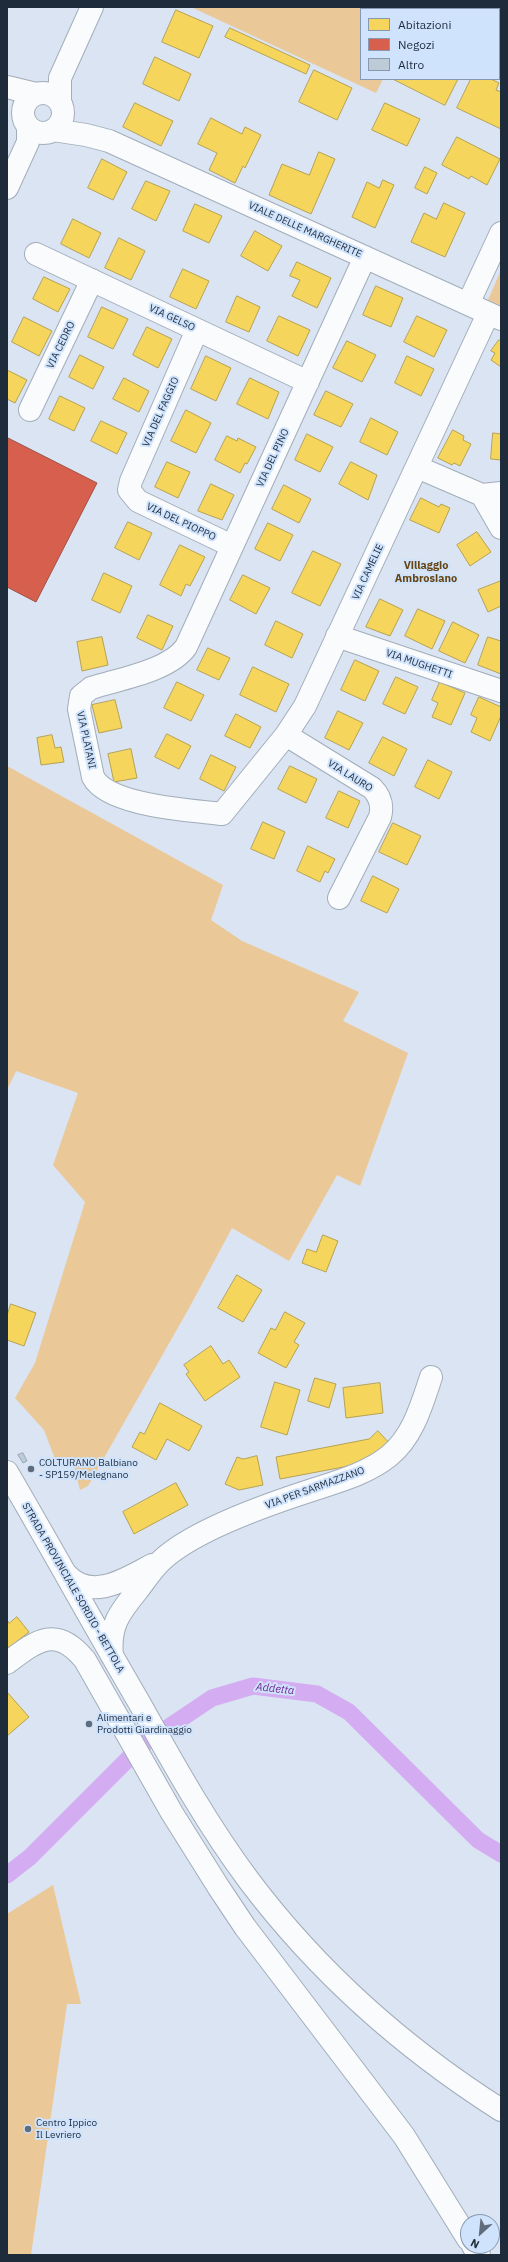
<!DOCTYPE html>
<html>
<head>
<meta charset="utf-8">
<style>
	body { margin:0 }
	#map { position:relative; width:508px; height:2262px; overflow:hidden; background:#dae4f2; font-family:"IBM Plex Sans",sans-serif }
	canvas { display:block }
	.frame { position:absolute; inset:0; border:8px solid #1e2b3b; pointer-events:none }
	.legend { position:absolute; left:360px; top:8px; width:140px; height:72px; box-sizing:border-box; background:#cfe3fc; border:1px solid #8899af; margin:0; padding:5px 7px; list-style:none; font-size:12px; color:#1e2b3b }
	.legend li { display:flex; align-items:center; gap:8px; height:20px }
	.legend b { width:20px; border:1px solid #8899af }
	.north { position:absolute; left:460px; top:2214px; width:40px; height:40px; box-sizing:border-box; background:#cfe3fc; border:1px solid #8899af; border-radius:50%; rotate:207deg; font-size:11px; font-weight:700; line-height:16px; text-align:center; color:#1e2b3b }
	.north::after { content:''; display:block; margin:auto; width:14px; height:18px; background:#606c7b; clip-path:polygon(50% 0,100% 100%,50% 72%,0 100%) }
</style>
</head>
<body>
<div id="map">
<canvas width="508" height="2262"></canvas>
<div class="frame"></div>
<ul class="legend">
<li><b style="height:11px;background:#f6d55c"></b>Abitazioni</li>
<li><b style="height:11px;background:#d6604d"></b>Negozi</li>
<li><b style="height:11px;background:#bdcbd7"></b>Altro</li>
</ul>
<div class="north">N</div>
</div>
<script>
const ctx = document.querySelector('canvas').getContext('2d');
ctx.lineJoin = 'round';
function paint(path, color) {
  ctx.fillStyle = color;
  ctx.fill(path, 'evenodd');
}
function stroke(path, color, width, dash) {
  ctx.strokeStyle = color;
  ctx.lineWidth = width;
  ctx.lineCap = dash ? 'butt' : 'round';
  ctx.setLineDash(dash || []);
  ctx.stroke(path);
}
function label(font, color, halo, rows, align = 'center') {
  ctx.font = font + ' "IBM Plex Sans",sans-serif';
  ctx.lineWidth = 4;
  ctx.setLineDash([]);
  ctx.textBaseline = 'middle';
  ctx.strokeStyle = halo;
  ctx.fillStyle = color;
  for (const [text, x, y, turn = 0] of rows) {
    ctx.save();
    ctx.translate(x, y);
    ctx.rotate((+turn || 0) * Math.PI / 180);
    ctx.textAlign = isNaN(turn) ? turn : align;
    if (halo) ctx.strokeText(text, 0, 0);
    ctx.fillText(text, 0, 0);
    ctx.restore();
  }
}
paint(new Path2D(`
	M191 7H501V67L499 66V9H361V79H383L376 93Z
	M501 270V306L488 300Z
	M7 766 223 885 211 920 242 941 359 992 343 1021 408 1053 360 1186 337 1175 289 1261 232 1228 188 1310 88 1486 80 1490 74 1466 58 1467 44 1430 15 1398 35 1363 85 1202 53 1165 78 1093 16 1071 7 1090Z
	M53 1885 81 2004H67L31 2255H7V1914Z`), '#eac897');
const homes = new Path2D(`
	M176 10 213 26 199 58 162 42Z
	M230 28 310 65 306 74 225 37Z
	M155 57 191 74 179 101 143 84Z
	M314 70 352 88 337 120 299 102Z
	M393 79H458L445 105Z
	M471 79H491L499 83 496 90 501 92V129L457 108Z
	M135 103 173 121 161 146 123 127Z
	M385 103 420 119 407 146 372 130Z
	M211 118 242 134 245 127 261 135 245 168 243 166 235 183 209 170 217 153 198 144Z
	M457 137 500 159 487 185 471 176 469 179 442 165Z
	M319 152 335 159 311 214 269 195 282 164 309 175Z
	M102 159 127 172 113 200 88 188Z
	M425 167 437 173 427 194 415 188Z
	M383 180 394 185 375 228 352 217 367 182 379 188Z
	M146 181 170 191 156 221 132 209Z
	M444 203 465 213 445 257 411 242 424 213 436 219Z
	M195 204 222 216 209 243 183 231Z
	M73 219 101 233 89 258 61 244Z
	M255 231 282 246 268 271 241 256Z
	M119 238 145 251 131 280 105 268Z
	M297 262 331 278 317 308 292 296 300 280 290 276Z
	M183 269 209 281 196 309 170 297Z
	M44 277 70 289 58 312 33 299Z
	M376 286 403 298 391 327 363 315Z
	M237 296 260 307 249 332 226 322Z
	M102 307 128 319 113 349 88 337Z
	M279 316 310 330 298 356 267 341Z
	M417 316 447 330 434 357 404 342Z
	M24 317 52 331 39 356 12 342Z
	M147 327 172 339 158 368 133 355Z
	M499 340 501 341V367L491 360 495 353 491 351Z
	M347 341 376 355 362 382 333 368Z
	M80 355 104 367 93 389 69 377Z
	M206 356 231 368 216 401 191 389Z
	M407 356 434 369 421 396 395 383Z
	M7 370 27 380 15 403 7 399Z
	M124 378 149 391 139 412 113 399Z
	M250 378 279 392 268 419 237 404Z
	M326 391 353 404 341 427 314 415Z
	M60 396 85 408 74 431 49 419Z
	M186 410 211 423 196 453 171 441Z
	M371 418 398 432 387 455 360 442Z
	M101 421 127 433 117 454 91 441Z
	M453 430 464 436 463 440 471 444 460 466 454 463 452 465 438 458Z
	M493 433 501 434V460L491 459Z
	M307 434 333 447 320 472 295 460Z
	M227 436 237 441 238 438 256 447 247 464 245 463 240 473 215 460Z
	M167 462 190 472 178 498 155 487Z
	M351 462 377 475 368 500 339 484Z
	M211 484 234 495 222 520 198 511Z
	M284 485 311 499 299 523 272 509Z
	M421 498 439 507 441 504 450 508 439 533 410 520Z
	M128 522 152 533 139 560 115 548Z
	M268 523 293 535 280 561 255 549Z
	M477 532 491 552 470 566 457 545Z
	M180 545 205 557 190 586 186 584 181 596 160 585Z
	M313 551 341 564 320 606 292 593Z
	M104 573 132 586 120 613 92 600Z
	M243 575 270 588 256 614 230 600Z
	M501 581V606L488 612 478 590Z
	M380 599 403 610 390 636 366 627Z
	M418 609 445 621 432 649 405 636Z
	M148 615 173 626 162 650 137 638Z
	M276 621 303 634 292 658 265 645Z
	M453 622 479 635 465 663 439 651Z
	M102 637 108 665 82 671 77 642Z
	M488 637 501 641V674L478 665Z
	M208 648 230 658 219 680 197 670Z
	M355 660 379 671 365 701 341 690Z
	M253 667 289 684 276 712 240 695Z
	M396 677 418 687 405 714 383 704Z
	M177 682 204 695 191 721 164 708Z
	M440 682 465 693 451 725 432 717 438 703 432 700Z
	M479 697 501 707V716L490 741 471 732 477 718 471 715Z
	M115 700 122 728 99 733 92 705Z
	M338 711 363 723 349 750 325 738Z
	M236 714 261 727 250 748 225 736Z
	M167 734 191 746 179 769 155 757Z
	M52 735 55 748 61 747 64 762 41 765 37 738Z
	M383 737 407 749 394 776 369 763Z
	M131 749 137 778 114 782 108 754Z
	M211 755 236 767 224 791 200 779Z
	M428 760 452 772 439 799 415 787Z
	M290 766 317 779 306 803 278 789Z
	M339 791 360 801 348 828 326 818Z
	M263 822 285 832 274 859 251 849Z
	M393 823 421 836 407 865 379 852Z
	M308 846 335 859 328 873 325 871 320 882 297 871Z
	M373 876 399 889 387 913 361 901Z
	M323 1235 338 1241 326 1272 302 1263 307 1249 316 1252Z
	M237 1275 262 1290 243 1322 218 1308Z
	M11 1304 36 1313 24 1346 7 1340V1316Z
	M285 1312 305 1323 294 1342 299 1345 286 1368 258 1353 271 1328 275 1330Z
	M211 1346 223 1364 229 1360 240 1377 205 1401 186 1374 189 1372 184 1365Z
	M315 1378 336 1384 329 1408 308 1401Z
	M275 1382 300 1390 287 1435 261 1427Z
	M380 1383 383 1413 346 1418 343 1388Z
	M160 1403 202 1426 189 1451 167 1439 156 1460 132 1447 140 1432 144 1434Z
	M378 1431 392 1446 375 1461 280 1479 276 1457 369 1439Z
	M257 1456 263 1485 239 1490 225 1484 237 1457 243 1459Z
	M176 1483 188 1505 134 1534 123 1512Z
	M17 1617 29 1632 7 1649V1620L9 1623Z
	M7 1692 29 1717 7 1736Z`);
paint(homes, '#f6d55c');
stroke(homes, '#b5a252', 1);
const shops = new Path2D(`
	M8 438 97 483 36 602 7 587Z`);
paint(shops, '#d6604d');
stroke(shops, '#9f5048', 1);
stroke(new Path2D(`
	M7 1875 30 1857 142 1745 212 1698 253 1686 317 1694 349 1712 478 1840 501 1854`), '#d4acf1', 17);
const building = new Path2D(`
	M23 1453 27 1461 23 1463 18 1455Z`);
paint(building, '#bdcbd7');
stroke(building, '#9aa8b3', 1);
const minor = new Path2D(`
	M7 87 36 94
	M23 113a20 20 0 1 1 40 0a20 20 0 1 1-40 0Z
	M60 101V78L92 7
	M53 130 86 135 109 141 501 319
	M7 188 28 142V127
	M36 254 308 382
	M365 257 186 647C169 671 119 679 91 688L81 696 79 709 93 777C108 806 191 810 222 814L286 735 305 706 488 314
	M468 304 501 233
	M197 330 131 481 129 490 138 501 232 546
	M30 410 92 280
	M417 467 482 495 501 493
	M482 495 501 528
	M337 636 501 691
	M286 735 372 788C380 796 383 806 380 817L339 898
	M7 1472C52 1549 95 1627 140 1704 174 1765 208 1826 250 1882 319 1973 405 2049 501 2110
	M66 1574C91 1602 126 1579 152 1565
	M112 1656C109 1626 119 1613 137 1591 145 1581 152 1569 162 1560 194 1530 266 1505 309 1491 336 1482 367 1474 389 1456 413 1437 422 1404 431 1377
	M7 1663C36 1641 56 1624 85 1660L172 1813 219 1888 245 1927 404 2136 468 2239
	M473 2246 479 2255`);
stroke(minor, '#a2adba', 24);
stroke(minor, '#f9fbfd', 22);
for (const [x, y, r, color] of [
	[31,1469,4,"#606c7b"],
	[89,1724,4,"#606c7b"],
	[28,2129,4,"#606c7b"]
]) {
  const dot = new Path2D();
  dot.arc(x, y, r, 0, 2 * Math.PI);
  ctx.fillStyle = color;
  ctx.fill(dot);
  stroke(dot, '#cfe3fc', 1.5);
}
label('10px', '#1e2b3b', '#cfe3fc', [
	["VIALE DELLE MARGHERITE",305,230,24],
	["VIA GELSO",172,318,25],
	["VIA CEDRO",61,345,-64],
	["VIA DEL FAGGIO",161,412,-66],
	["VIA DEL PINO",273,458,-65],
	["VIA DEL PIOPPO",181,522,25],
	["VIA CAMELIE",368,572,-65],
	["VIA MUGHETTI",419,664,19],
	["VIA PLATANI",86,740,78],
	["VIA LAURO",350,776,32],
	["VIA PER SARMAZZANO",315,1488,-20],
	["STRADA PROVINCIALE SORDIO - BETTOLA",73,1588,60]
]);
label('10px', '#1e2b3b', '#cfe3fc', [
	["COLTURANO Balbiano",39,1463],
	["- SP159/Melegnano",39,1475],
	["Alimentari e",97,1718],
	["Prodotti Giardinaggio",97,1730],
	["Centro Ippico",36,2123],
	["Il Levriero",36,2135]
], 'left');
label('bold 11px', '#66440f', '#cfe3fc', [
	["Villaggio",426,566],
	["Ambrosiano",426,579]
]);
label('italic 11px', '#712592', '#cfe3fc', [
	["Addetta",275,1689,6]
]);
</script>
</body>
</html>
